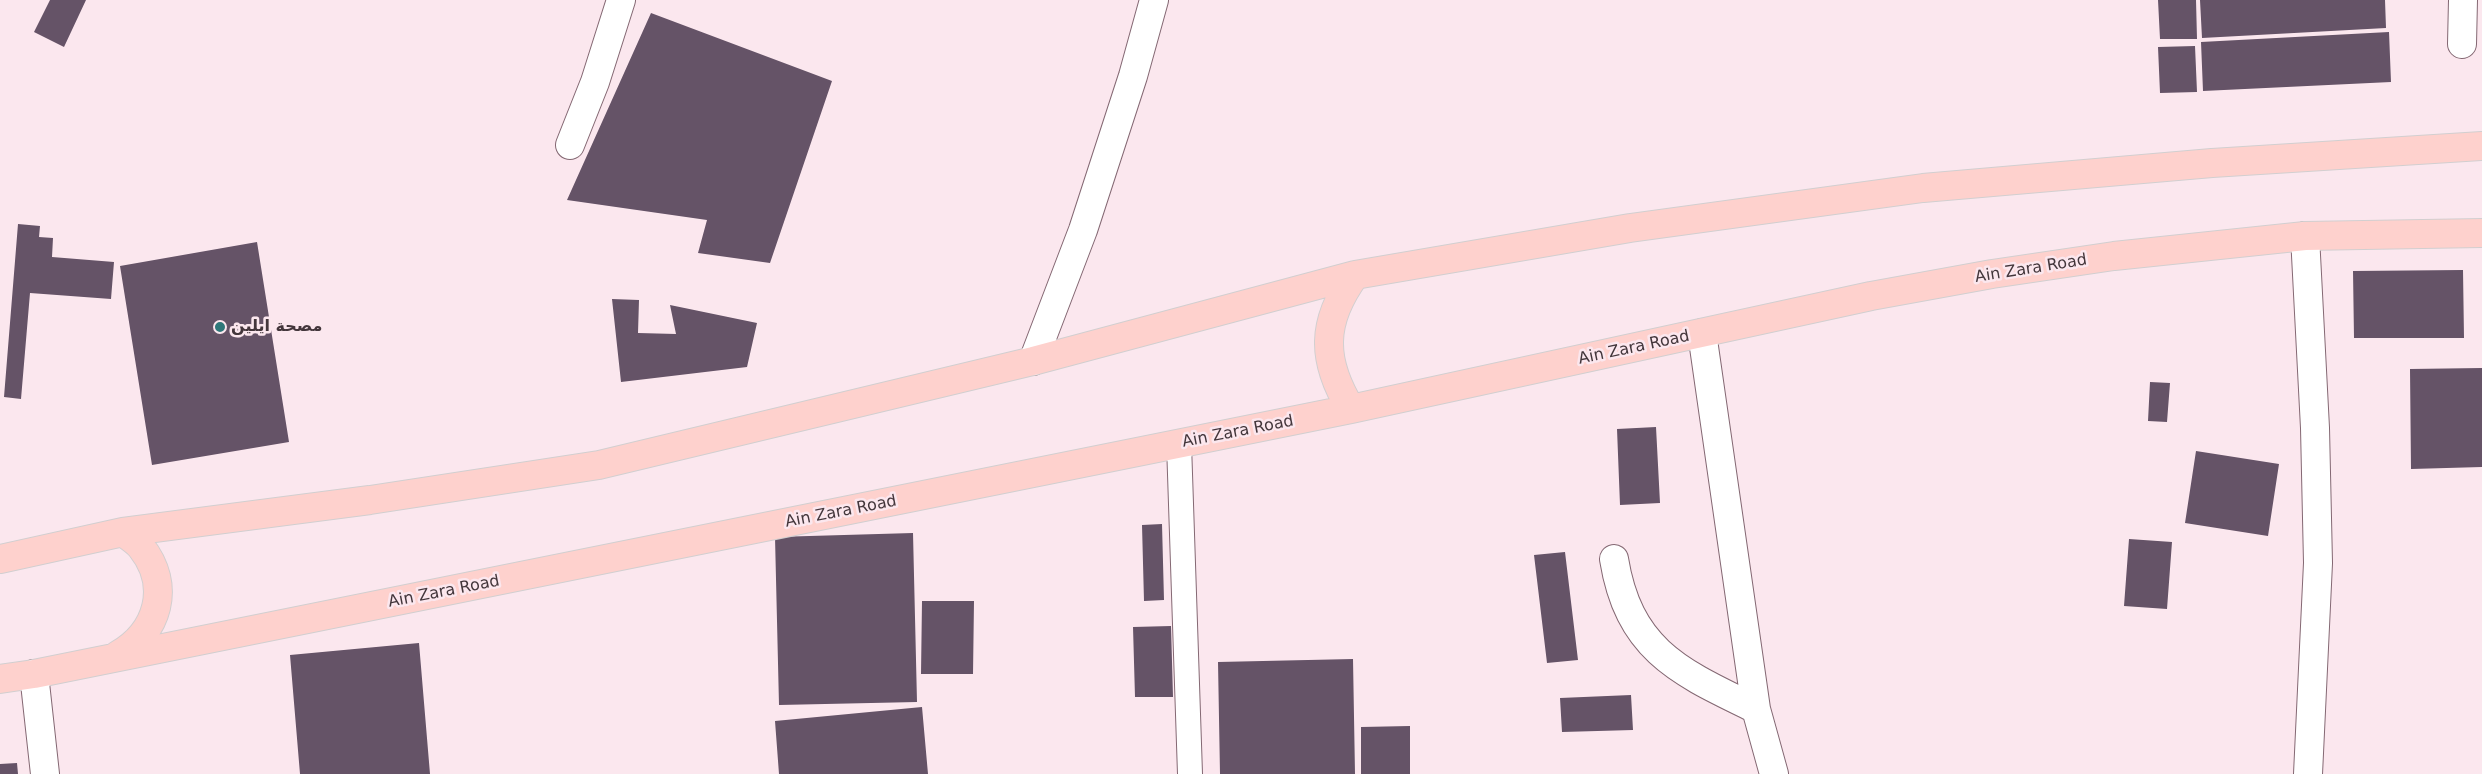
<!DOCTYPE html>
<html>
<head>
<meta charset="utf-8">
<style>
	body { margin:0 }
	canvas { display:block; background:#fbe7ee }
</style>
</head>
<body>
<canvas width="2482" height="774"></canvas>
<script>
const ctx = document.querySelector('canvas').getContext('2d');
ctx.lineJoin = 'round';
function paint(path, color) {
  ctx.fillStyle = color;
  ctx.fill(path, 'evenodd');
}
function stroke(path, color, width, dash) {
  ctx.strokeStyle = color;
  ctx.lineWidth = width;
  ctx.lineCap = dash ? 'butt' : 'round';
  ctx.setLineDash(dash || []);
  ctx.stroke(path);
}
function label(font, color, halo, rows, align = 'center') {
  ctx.font = font + ' "DejaVu Sans","Noto Naskh Arabic",sans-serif';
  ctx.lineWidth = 5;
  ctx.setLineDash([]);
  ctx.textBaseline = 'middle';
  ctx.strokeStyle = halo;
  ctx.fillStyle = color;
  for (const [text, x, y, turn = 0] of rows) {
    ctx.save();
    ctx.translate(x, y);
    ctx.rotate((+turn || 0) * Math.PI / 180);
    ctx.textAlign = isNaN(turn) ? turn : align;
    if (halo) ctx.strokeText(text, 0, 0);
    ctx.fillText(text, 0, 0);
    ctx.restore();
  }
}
paint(new Path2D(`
	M50 0H86L64 47 34 32Z
	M2158 0H2196L2197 39H2160Z
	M2200 0H2385L2386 28 2202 38Z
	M651 13 832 81 770 263 698 253 707 220 567 200Z
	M2389 32 2391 82 2203 91 2201 42Z
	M2195 46 2197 92 2160 93 2158 47Z
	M18 224 40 226 39 237 53 238 52 257 114 262 111 299 30 293 21 399 4 397Z
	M257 242 289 442 152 465 120 266Z
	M2463 270 2464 338H2354L2353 271Z
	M612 299 639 300 638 333 676 334 670 305 757 323 747 367 621 382Z
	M2482 368V467L2411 469 2410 369Z
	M2150 382 2170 383 2167 422 2148 421Z
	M1656 427 1660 503 1620 505 1617 429Z
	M2196 451 2279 464 2268 536 2185 523Z
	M1162 524 1164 600 1144 601 1142 525Z
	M913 533 917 702 779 705 775 537Z
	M2129 539 2172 542 2167 609 2124 606Z
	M1565 552 1578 660 1547 663 1534 555Z
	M922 601H974L973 674H921Z
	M1171 626 1173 697H1135L1133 627Z
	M419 643 430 774H300L290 655Z
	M1353 659 1355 774H1220L1218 662Z
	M1631 695 1633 730 1562 732 1560 698Z
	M922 707 928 774H779L775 721Z
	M1410 726V774H1361V727Z
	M17 763 18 774H0V764Z`), '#655367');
const service = new Path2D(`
	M1179 444 1190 774`);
const minor = new Path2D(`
	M2462 44 2463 0
	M570 145 595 82 621 0
	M2305 236 2315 428 2318 563 2308 774
	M1702 333 1756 709 1774 774
	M1033 361 1083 230 1133 76 1154 0
	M1614 559C1629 651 1680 672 1756 709
	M34 674 45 774`);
const primary = new Path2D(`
	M1351 409C1321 360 1321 322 1355 275
	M0 559 123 532 370 500 599 465 1033 361 1355 275 1630 228 1923 188 2212 163 2482 146
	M118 655C158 632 172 586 141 547 136 541 129 537 123 532
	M0 679 34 674 1351 409 1871 296 1992 274 2114 256 2305 236 2482 233`);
stroke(service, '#846873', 26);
stroke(minor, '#846873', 30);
stroke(primary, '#d2cfd0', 30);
stroke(service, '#fff', 24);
stroke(minor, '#fff', 28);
stroke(primary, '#fed1cd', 28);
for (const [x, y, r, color] of [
	[220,327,6,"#2e7779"]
]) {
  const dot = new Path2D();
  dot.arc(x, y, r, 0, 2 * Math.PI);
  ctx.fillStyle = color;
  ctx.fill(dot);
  stroke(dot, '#fbe7ee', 2);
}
label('16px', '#43363b', '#fbe7ee', [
	["Ain Zara Road",2031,269,-9],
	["Ain Zara Road",1634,348,-12],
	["Ain Zara Road",1238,432,-11],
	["Ain Zara Road",841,512,-11],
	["Ain Zara Road",444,592,-11]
]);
label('bold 16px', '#43363b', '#fbe7ee', [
	["مصحة ايلين",231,327]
], 'left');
</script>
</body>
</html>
